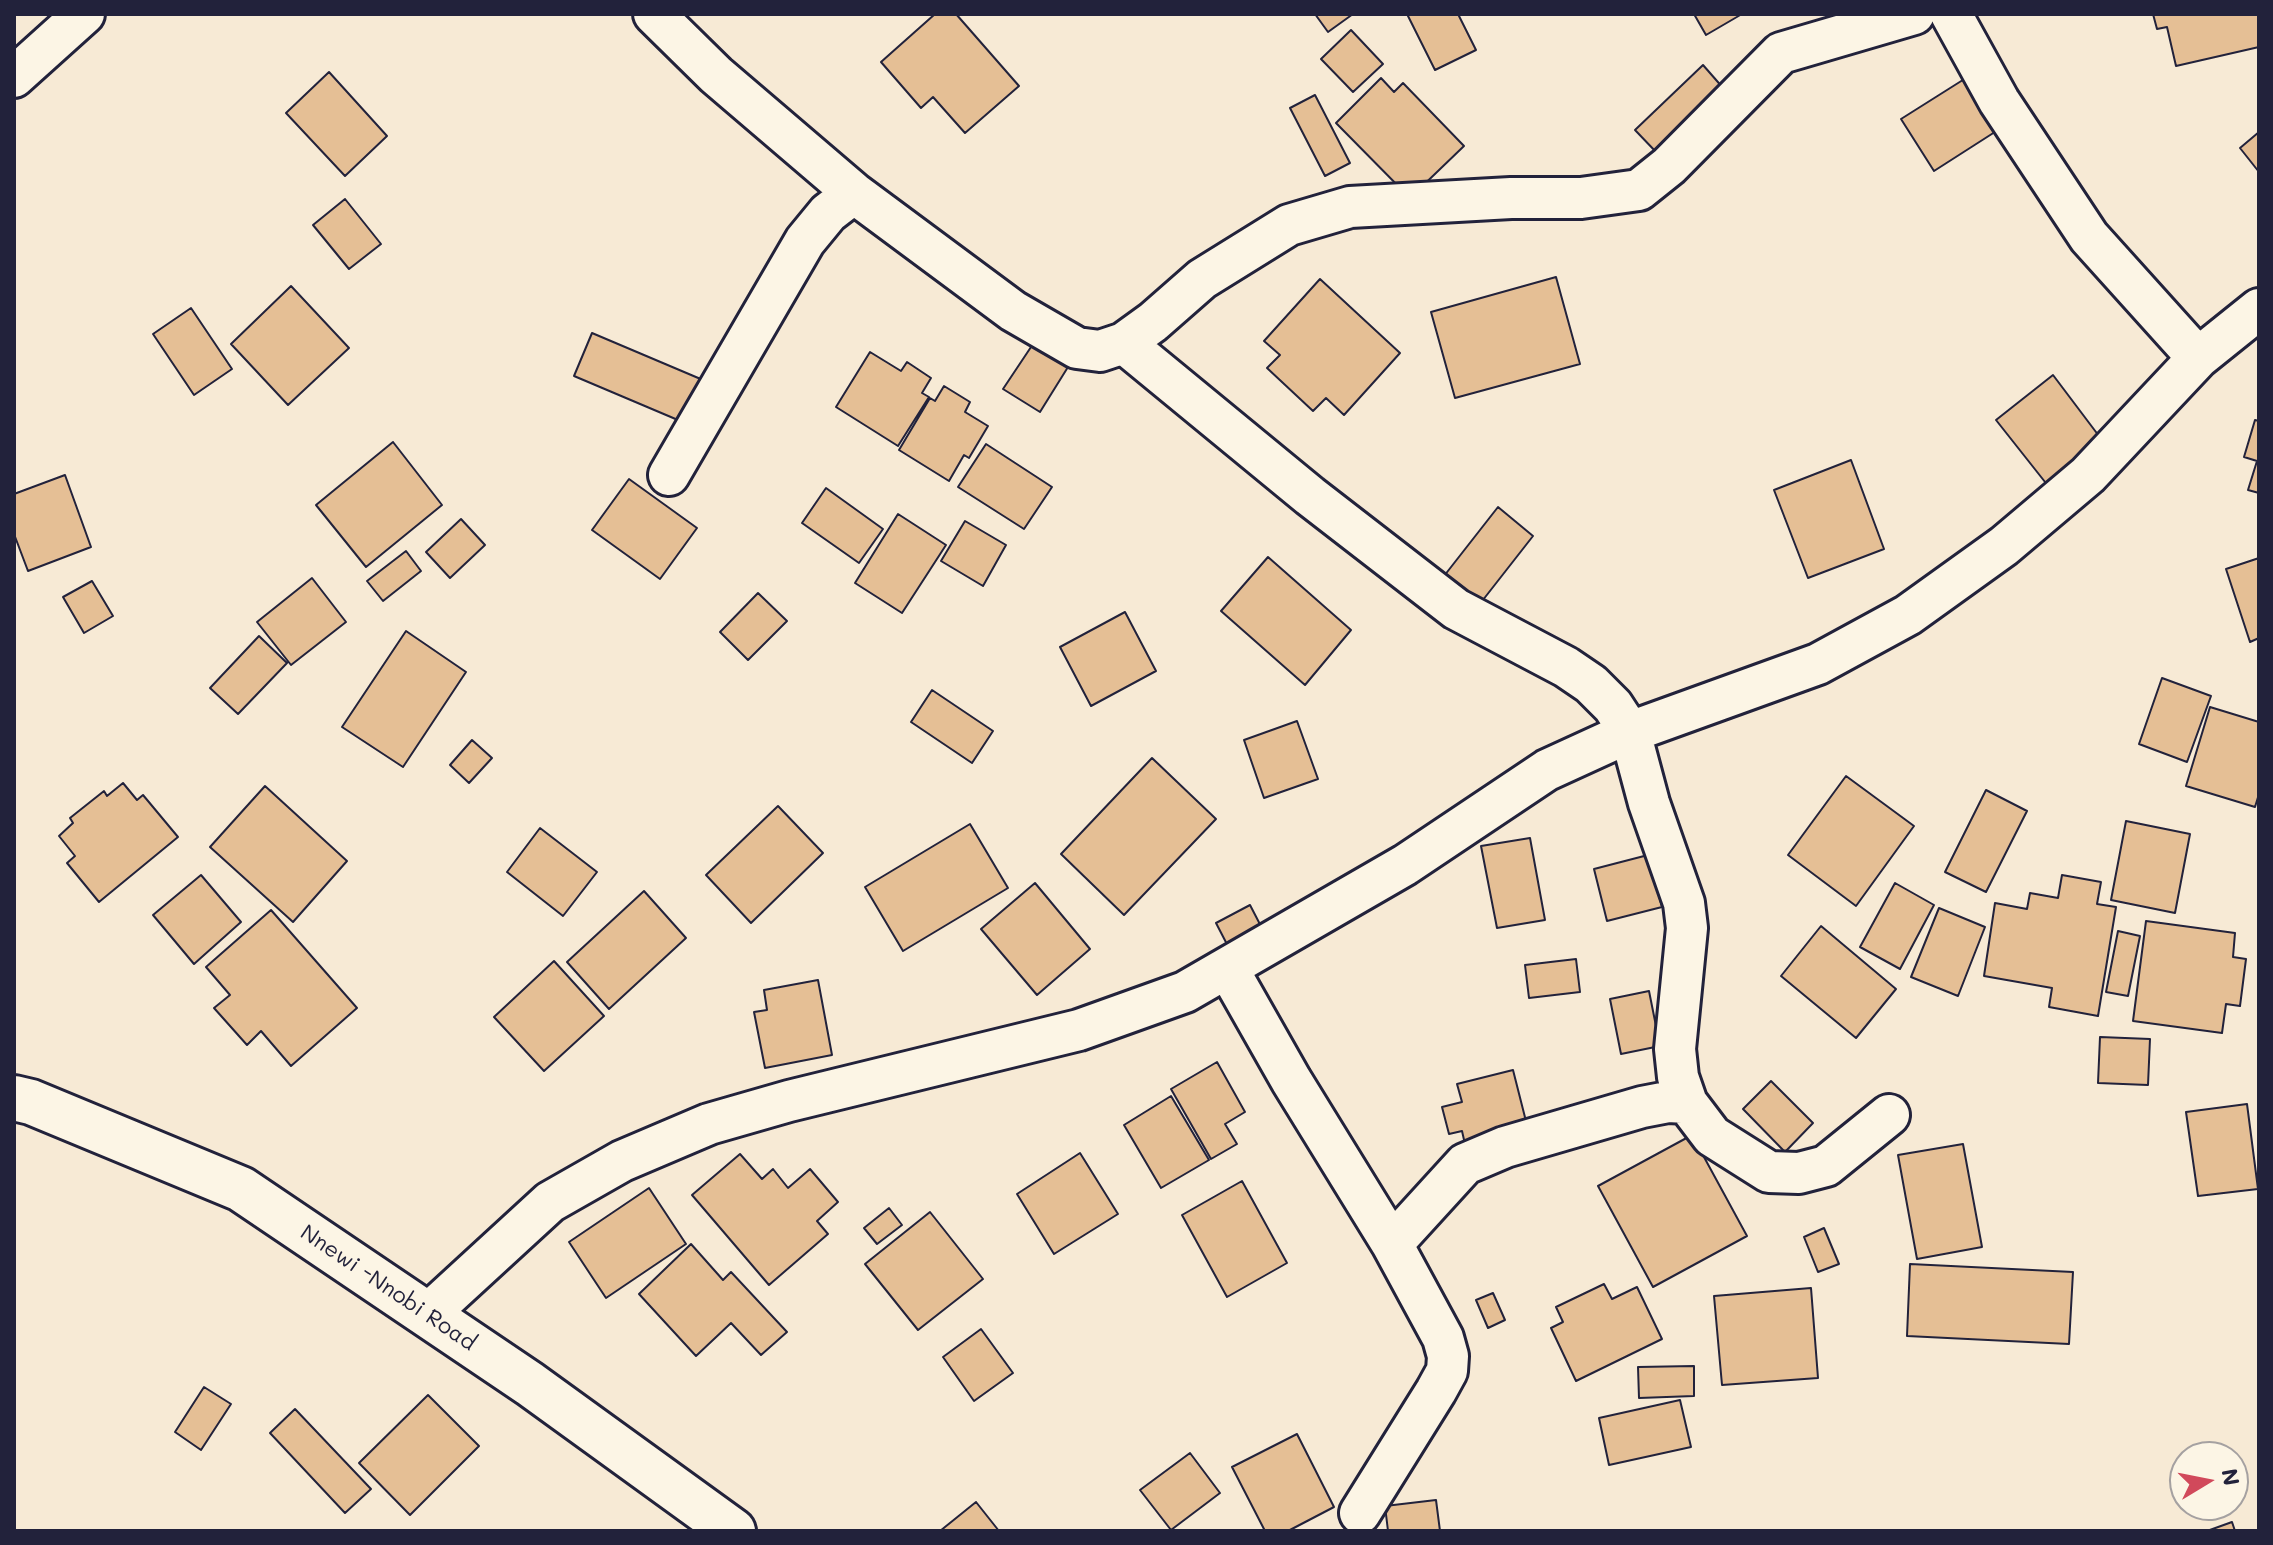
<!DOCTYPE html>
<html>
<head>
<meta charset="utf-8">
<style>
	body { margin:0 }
	#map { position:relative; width:2273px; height:1545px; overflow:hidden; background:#f7ead5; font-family:Mali,sans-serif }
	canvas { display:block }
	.frame { position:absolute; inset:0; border:16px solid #22223b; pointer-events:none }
	.north { position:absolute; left:2169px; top:1441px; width:80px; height:80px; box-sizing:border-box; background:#fcf5e5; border:2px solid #a5a1a1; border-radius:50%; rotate:80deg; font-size:22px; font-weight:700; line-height:32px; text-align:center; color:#22223b }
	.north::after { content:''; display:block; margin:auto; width:28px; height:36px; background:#d1495b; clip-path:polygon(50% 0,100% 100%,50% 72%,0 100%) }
</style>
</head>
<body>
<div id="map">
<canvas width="2273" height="1545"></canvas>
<div class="frame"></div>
<div class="north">N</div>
</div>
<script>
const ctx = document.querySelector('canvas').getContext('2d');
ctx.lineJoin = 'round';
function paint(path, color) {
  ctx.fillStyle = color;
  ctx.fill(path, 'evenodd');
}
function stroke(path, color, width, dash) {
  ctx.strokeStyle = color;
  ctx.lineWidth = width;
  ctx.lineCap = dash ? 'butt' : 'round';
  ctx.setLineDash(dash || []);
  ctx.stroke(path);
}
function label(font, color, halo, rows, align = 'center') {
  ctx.font = font + ' Mali,sans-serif';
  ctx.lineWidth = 8;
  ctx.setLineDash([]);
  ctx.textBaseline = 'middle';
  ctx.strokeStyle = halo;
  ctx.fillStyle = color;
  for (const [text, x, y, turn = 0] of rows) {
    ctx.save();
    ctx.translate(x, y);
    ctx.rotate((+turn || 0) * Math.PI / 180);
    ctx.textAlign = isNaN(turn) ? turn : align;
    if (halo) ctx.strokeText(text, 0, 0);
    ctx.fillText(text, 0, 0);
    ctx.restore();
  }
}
const building = new Path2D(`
	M935 14H956L1019 86 965 133 933 97 921 108 881 62Z
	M1315 14H1353L1328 32Z
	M1407 14H1458L1476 50 1435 70Z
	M1694 14H1742L1706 35Z
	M2153 14H2259V47L2176 66 2167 27 2157 29Z
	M1351 30 1383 64 1353 92 1321 59Z
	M1703 65 1724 89 1657 153 1635 130Z
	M329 72 387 136 345 176 286 113Z
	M1381 78 1394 92 1403 83 1464 146 1410 198 1336 123Z
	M1966 78 1998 130 1934 171 1901 119Z
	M1315 95 1350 163 1325 176 1290 108Z
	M2259 132V172L2240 148Z
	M345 199 381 244 349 269 313 225Z
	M1556 277 1580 364 1455 398 1431 312Z
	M1320 279 1400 353 1344 415 1326 398 1313 411 1267 368 1280 355 1264 341Z
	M291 286 349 348 288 405 231 344Z
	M191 308 232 369 194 395 153 334Z
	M592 333 703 380 685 423 574 376Z
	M1033 344 1068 367 1040 412 1003 389Z
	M870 352 901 371 907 362 931 378 922 393 929 397 898 446 836 407Z
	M2053 375 2105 444 2049 487 1996 420Z
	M944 386 970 402 965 412 988 426 969 458 964 455 949 481 899 450 930 398 935 401Z
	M2255 420 2259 421V493L2248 490 2257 461 2244 457Z
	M393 442 442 505 366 567 316 505Z
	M986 444 1052 487 1024 529 958 487Z
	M1851 460 1884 549 1808 578 1774 490Z
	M65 475 91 547 28 571 14 534V494Z
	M629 479 697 528 660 579 592 530Z
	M826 488 883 529 859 563 802 523Z
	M1498 507 1533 536 1479 605 1444 576Z
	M898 514 946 545 902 613 855 583Z
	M461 519 485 545 450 578 426 552Z
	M965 521 1006 545 983 586 941 561Z
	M406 551 421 571 383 601 367 581Z
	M1268 557 1351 630 1305 685 1221 611Z
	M2259 558V638L2250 642 2226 569Z
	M312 578 346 622 291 665 257 622Z
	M92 581 113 616 84 633 63 597Z
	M758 593 787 621 748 660 720 632Z
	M1125 612 1156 671 1091 706 1060 647Z
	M406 631 466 672 403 767 342 727Z
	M259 636 287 663 238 714 210 688Z
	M2162 678 2211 696 2187 762 2139 744Z
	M932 690 993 731 972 763 911 722Z
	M2210 707 2259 722V794L2255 807 2186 786Z
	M1297 721 1318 779 1264 798 1244 740Z
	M472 740 492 758 469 783 450 765Z
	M1152 758 1216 819 1124 915 1061 854Z
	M1846 776 1914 826 1856 906 1788 855Z
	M123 783 137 800 143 795 178 837 99 902 67 863 75 856 59 836 73 823 70 818 104 791 107 796Z
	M265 786 347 861 293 922 210 847Z
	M1986 790 2027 811 1986 892 1945 872Z
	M778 806 823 853 751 923 706 875Z
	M2126 821 2190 834 2175 913 2111 900Z
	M970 824 1008 888 903 951 865 887Z
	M540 828 597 872 563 916 507 872Z
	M1530 838 1545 920 1497 928 1481 846Z
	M1648 855 1662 907 1607 921 1594 869Z
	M201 875 241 922 194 964 153 915Z
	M2062 875 2101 882 2097 904 2116 907 2098 1016 2049 1007 2052 988 1984 976 1995 903 2027 909 2030 893 2058 898Z
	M1035 883 1090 949 1037 995 981 929Z
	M1895 883 1934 905 1900 969 1860 947Z
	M644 891 686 938 609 1009 567 962Z
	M1250 905 1265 934 1231 952 1216 923Z
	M1939 908 1985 927 1958 996 1911 977Z
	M271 910 357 1008 291 1066 261 1031 247 1045 214 1008 230 995 206 967Z
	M2146 921 2235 933 2233 957 2246 959 2240 1006 2226 1004 2222 1033 2133 1021Z
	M1821 926 1896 989 1856 1038 1781 976Z
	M2118 931 2140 936 2128 996 2106 992Z
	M1576 959 1580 992 1529 998 1525 965Z
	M554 961 604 1016 544 1071 494 1017Z
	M818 980 832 1055 765 1068 754 1012 767 1010 764 990Z
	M1649 991 1660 1046 1621 1054 1610 999Z
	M2100 1037 2150 1039 2148 1085 2098 1083Z
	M1217 1062 1245 1112 1225 1124 1237 1144 1211 1159 1171 1089Z
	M1513 1070 1530 1137 1467 1153 1462 1131 1449 1134 1442 1107 1462 1102 1457 1084Z
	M1771 1081 1813 1123 1785 1152 1743 1109Z
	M1171 1096 1209 1160 1161 1188 1124 1125Z
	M2247 1104 2258 1189 2198 1196 2186 1112Z
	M1692 1135 1747 1236 1653 1287 1598 1186Z
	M1963 1144 1982 1247 1917 1259 1898 1155Z
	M1080 1153 1118 1214 1054 1254 1017 1194Z
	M740 1154 762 1179 773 1169 788 1188 810 1169 838 1202 817 1221 828 1234 769 1285 692 1195Z
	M1242 1181 1287 1263 1227 1297 1182 1215Z
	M649 1188 686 1244 606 1298 569 1242Z
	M889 1208 902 1225 877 1244 864 1228Z
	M930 1212 983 1279 918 1330 865 1264Z
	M1824 1228 1839 1264 1818 1272 1804 1237Z
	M691 1244 723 1280 731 1272 787 1332 761 1355 731 1323 696 1356 639 1294Z
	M1910 1264 2073 1272 2069 1344 1907 1336Z
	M1604 1284 1612 1299 1637 1287 1662 1339 1576 1381 1551 1328 1563 1322 1556 1307Z
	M1811 1288 1818 1378 1722 1385 1714 1296Z
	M1493 1293 1505 1320 1488 1328 1476 1300Z
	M981 1329 1013 1373 974 1401 943 1357Z
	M1694 1366V1396L1639 1398 1638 1367Z
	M204 1387 231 1404 201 1450 175 1432Z
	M428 1395 479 1446 410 1515 359 1463Z
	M1680 1400 1691 1447 1609 1465 1599 1418Z
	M295 1409 371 1489 345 1513 270 1433Z
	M1297 1434 1334 1507 1288 1531H1265L1232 1467Z
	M1190 1453 1220 1493 1171 1530 1140 1490Z
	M1436 1500 1440 1531H1388L1385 1506Z
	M976 1502 999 1531H940Z
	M2232 1522 2235 1531H2207Z`);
paint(building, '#e5bf95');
stroke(building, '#22223b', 2);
const minor = new Path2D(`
	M654 14 716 75 854 193 1013 311 1077 348 1100 351 1124 343 1153 322 1202 279 1289 225 1350 207 1511 198H1581L1639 190 1669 166 1781 53 1914 14
	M1951 14 1999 101 2089 237 2198 358
	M14 77 84 14
	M1124 343 1310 496 1456 609 1566 667 1591 684 1613 706 1630 732 1649 803 1684 903 1687 928 1675 1049 1678 1077 1687 1103 1712 1136 1769 1172 1799 1173 1826 1166 1889 1115
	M669 475 805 241 828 213 854 193
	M1228 969 1291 1080 1392 1244 1443 1338 1448 1356 1447 1371 1436 1391 1360 1513
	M1392 1244 1465 1164 1505 1147 1642 1107 1668 1102 1687 1103
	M427 1315 550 1202 622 1161 709 1124 789 1101 1079 1030 1185 992 1405 865 1547 770 1630 732 1818 664 1908 615 2004 546 2088 475 2198 358 2259 309`);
const major = new Path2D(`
	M14 1098 31 1102 241 1189 530 1384 733 1531`);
stroke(minor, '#22223b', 46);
stroke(major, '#22223b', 50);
stroke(minor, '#fcf5e5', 40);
stroke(major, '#fcf5e5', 44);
label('22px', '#22223b', '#fcf5e5', [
	["Nnewi -Nnobi Road",388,1288,34]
]);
</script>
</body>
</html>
